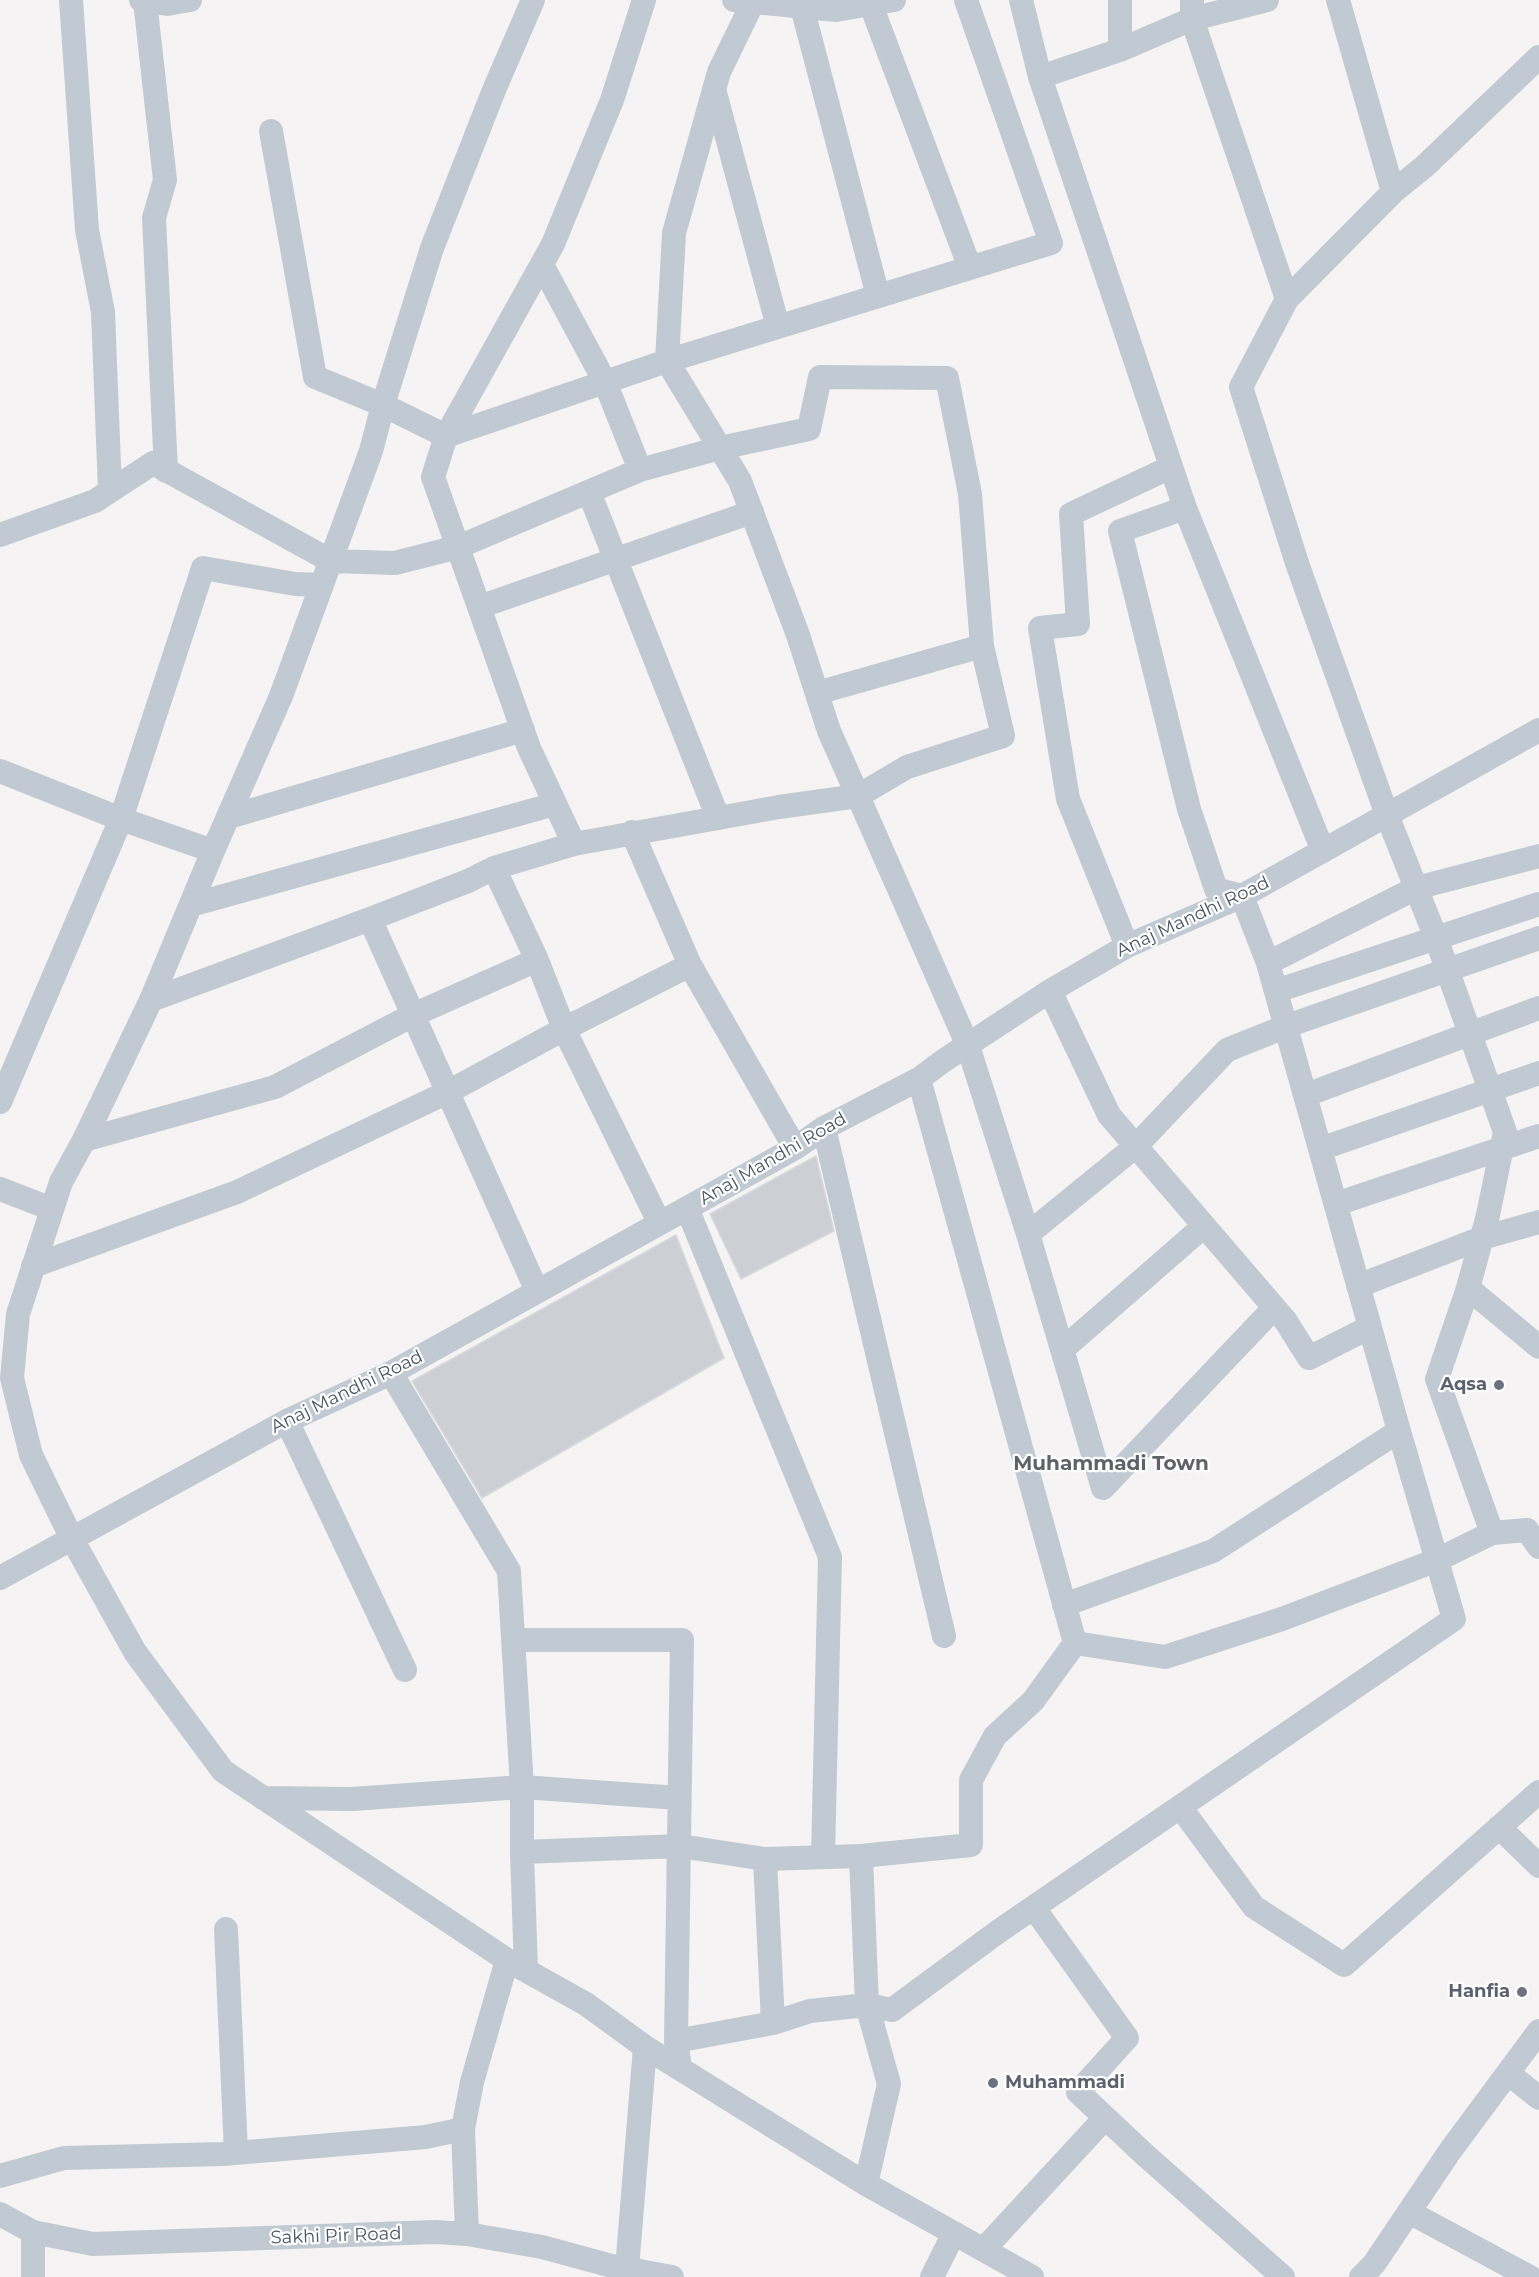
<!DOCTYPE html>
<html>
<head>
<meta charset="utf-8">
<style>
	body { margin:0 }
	canvas { display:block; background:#f5f3f3 }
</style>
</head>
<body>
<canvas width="1539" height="2277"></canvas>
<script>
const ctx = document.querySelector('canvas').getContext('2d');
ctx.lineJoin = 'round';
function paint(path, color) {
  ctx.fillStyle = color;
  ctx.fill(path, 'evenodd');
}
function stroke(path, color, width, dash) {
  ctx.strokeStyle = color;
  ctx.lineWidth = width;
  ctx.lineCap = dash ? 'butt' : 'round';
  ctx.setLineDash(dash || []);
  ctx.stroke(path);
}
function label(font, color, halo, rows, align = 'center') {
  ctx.font = font + ' Montserrat,sans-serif';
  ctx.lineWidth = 4.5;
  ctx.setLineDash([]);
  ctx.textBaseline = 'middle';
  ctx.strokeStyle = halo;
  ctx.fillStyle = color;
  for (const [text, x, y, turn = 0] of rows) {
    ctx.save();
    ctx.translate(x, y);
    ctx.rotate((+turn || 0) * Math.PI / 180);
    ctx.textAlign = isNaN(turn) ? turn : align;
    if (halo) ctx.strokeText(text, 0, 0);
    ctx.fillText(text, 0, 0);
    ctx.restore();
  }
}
const building = new Path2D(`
	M816 1156 834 1231 741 1279 710 1214Z
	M676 1235 724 1358 482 1498 412 1381Z`);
paint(building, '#cdcfd5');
stroke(building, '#d7d9de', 1.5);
stroke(new Path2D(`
	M71 0 87 230 103 312 110 491
	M141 0 167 4 190 0
	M533 0 494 90 432 248 383 405 371 451 281 696 213 851 151 1000 84 1140 61 1182 18 1314 12 1378 31 1455 71 1537 135 1652 223 1771 507 1960 586 2004 645 2047 866 2184 1032 2277
	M734 0 836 10 894 0
	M754 0 719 72 674 233 667 361 740 481 798 635 829 731 858 796 907 767 1003 736 982 646
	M872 0 871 5 970 268
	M1021 0 1040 77 1120 50 1192 19 1267 0
	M1192 0V19L1287 299
	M1338 0 1393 192
	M145 1 165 180 154 218 166 471
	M802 7 878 296
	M1120 50V0
	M1539 57 1425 166 1393 192 1287 299 1241 387 1298 566 1387 815 1436 938 1505 1132 1488 1215 1468 1288 1539 1347
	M714 89 778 327
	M271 131 315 377 383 405 446 436 667 361 1051 243 966 0
	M640 470 720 448 809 429 820 377 947 378 970 494 982 646 817 693
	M589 492 718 818
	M1185 508 1323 851
	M0 535 95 501 153 463 331 561 395 563 458 547 640 470 605 382 542 265
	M479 607 752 512
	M0 771 121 819 213 851
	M229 817 523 730
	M574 844 779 807 858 796 968 1046 1028 1234 1103 1488 1274 1308
	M494 868 537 960 564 1029 659 1222
	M191 905 555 804
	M370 919 537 1291
	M1127 946 1068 799 1040 628 1078 624 1071 514 1171 467
	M1268 963 1416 888 1539 856
	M690 965 795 1148
	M1050 991 1109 1115 1285 1320 1309 1358 1370 1327
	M1276 991 1539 904
	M151 1000 370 919 468 881 494 868 574 844 529 748 433 477 446 436 553 244 612 100 644 0
	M919 1079 1075 1643
	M1306 1095 1539 1008
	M0 1102 121 819 203 568 295 584 322 585
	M824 1128 944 1636
	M84 1140 275 1087 413 1015 537 960
	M1320 1149 1539 1073
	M0 1189 52 1209
	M1336 1204 1539 1136
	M687 1208 830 1557 823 1857
	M1028 1234 1136 1146 1227 1050 1287 1026 1539 938
	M33 1266 237 1192 448 1092 564 1029 690 965 632 832
	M1358 1286 1482 1238 1539 1222
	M1063 1349 1204 1226
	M391 1373 509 1571 522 1787V1852L526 1970
	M287 1421 405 1670
	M1492 1533 1527 1530 1539 1547
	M0 1578 287 1421 391 1373 795 1148 824 1128 919 1079 943 1061 1050 991 1127 946 1242 896 1539 730
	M1064 1605 1213 1551 1399 1431
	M514 1640H682L676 2041
	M1075 1643 1165 1657 1282 1619 1437 1560 1492 1533 1437 1379 1468 1288
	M263 1798 352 1799 522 1787 679 1798
	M1181 1808 1254 1907 1344 1965 1539 1792
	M1499 1827 1539 1866
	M522 1852 680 1846 765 1859 861 1856 971 1845V1780L995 1736 1033 1701 1075 1643
	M861 1856 867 2005 889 2084 866 2184
	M765 1859 773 2023
	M1034 1908 1127 2038 1078 2092 1144 2154 1283 2277
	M226 1929 236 2153
	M680 2068 676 2041 773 2023 810 2011 867 2005 892 2010 999 1931 1454 1619 1399 1431 1268 963 1242 896 1216 889 1189 809 1120 531 1185 508 1040 77
	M1508 2073 1539 2098
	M0 2176 64 2158 223 2154 426 2137 463 2129
	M1409 2212 1530 2277
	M0 2214 33 2232 93 2244 435 2232 467 2234 542 2247 612 2266 672 2277
	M467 2234 463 2129 472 2082 507 1960
	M984 2249 1105 2118
	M627 2269 645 2047
	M33 2277V2232
	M932 2277 954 2233
	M1361 2277 1374 2264 1450 2151 1539 2031`), '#c1cad2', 24);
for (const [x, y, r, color] of [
	[1499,1385,6,"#6b7280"],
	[1522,1992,6,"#6b7280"],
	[993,2083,6,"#6b7280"]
]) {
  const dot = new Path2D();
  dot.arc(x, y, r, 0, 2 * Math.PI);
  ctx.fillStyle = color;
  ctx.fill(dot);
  stroke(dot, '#fff', 2);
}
label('18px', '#4a5661', '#fff', [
	["Anaj Mandhi Road",1193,917,-25],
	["Anaj Mandhi Road",773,1159,-30],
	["Anaj Mandhi Road",347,1392,-26],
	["Sakhi Pir Road",336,2236,-2]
]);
label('bold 18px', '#5b616d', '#fff', [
	["Aqsa",1487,1385],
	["Hanfia",1510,1992],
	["Muhammadi",1005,2083,"left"]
], 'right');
label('bold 20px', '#5f6368', '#fff', [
	["Muhammadi Town",1111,1464]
]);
</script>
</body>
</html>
